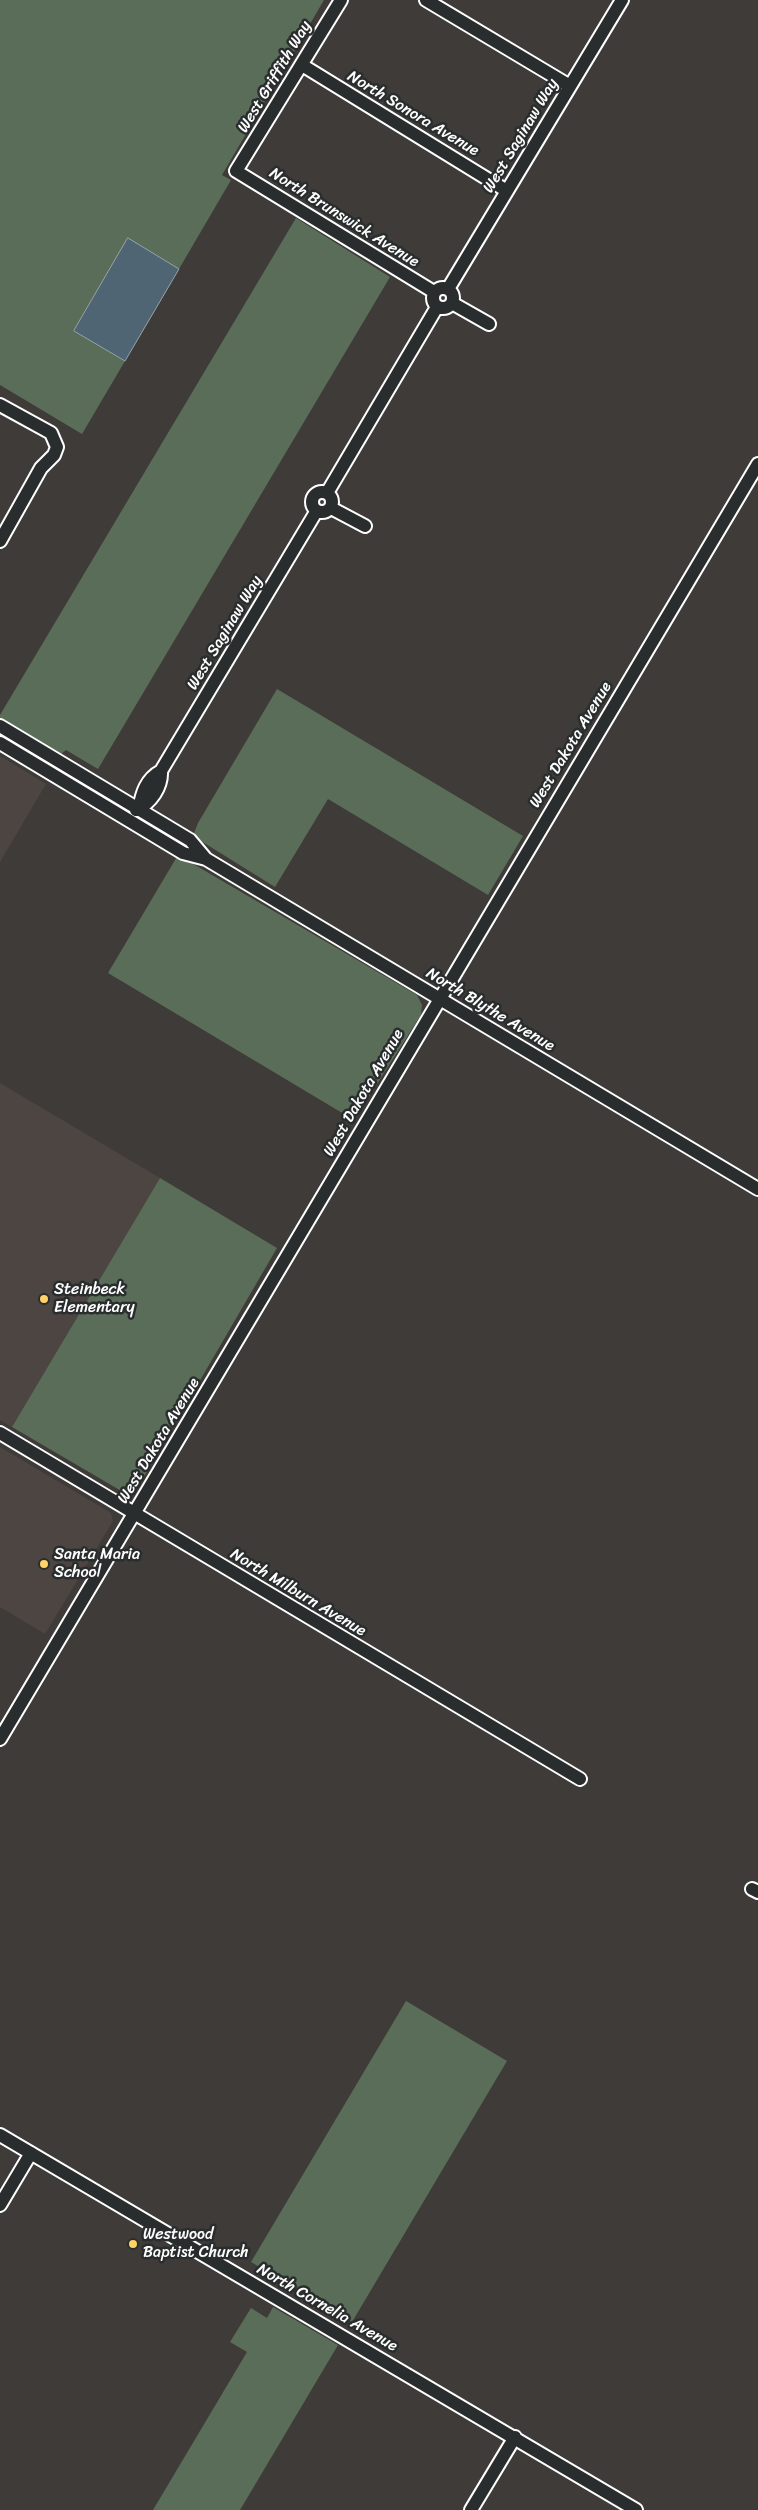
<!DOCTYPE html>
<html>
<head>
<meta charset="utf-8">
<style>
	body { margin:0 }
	canvas { display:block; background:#3e3b39 }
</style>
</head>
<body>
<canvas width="758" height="2510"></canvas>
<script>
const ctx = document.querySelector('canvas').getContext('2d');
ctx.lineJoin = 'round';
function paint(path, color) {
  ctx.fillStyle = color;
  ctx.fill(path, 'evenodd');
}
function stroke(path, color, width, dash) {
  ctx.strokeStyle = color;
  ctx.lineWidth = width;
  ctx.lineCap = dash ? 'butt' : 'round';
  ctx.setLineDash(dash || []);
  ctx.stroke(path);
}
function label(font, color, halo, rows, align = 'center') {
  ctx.font = font + ' Sriracha,sans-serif';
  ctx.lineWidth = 5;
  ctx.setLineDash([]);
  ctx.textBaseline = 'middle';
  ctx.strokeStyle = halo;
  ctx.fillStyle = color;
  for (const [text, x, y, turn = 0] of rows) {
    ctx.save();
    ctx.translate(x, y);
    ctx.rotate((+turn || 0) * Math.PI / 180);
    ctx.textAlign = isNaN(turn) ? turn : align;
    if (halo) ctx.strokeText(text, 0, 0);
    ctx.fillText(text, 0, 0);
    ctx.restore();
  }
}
paint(new Path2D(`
	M0 756 46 784 0 862Z
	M0 1083 160 1178 12 1427 0 1420Z
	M0 1447 111 1513 113 1521 45 1634 0 1607Z`), '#4c4541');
paint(new Path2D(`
	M0 0H324L222 175 231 180 179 269 128 239 74 331 125 361 82 434 0 385Z
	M296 218 390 277 98 769 66 750 61 754 0 718V715Z
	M277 689 523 836 488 895 328 799 275 887 193 836 198 823Z
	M178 855 417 995 422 1005 421 1015 354 1120 108 973Z
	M160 1178 277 1248 138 1487 123 1492 12 1427Z
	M406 2001 507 2061 352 2322 251 2262Z
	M273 2307 338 2345 240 2510H153L247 2352 230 2342 251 2308 267 2318Z`), '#5a6d58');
const water = new Path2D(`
	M128 238 179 269 125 361 74 331Z`);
paint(water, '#506574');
stroke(water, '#96a3ac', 1);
const minor = new Path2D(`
	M341 0 236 171 434 292
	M426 0 570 86
	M302 65 507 191
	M433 298a10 10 0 1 1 20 0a10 10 0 1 1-20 0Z
	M448 289 622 0
	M452 303 489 324
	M0 405 51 433 57 447 54 455 41 468 0 541
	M312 502a10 10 0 1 1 20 0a10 10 0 1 1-20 0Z
	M327 493 437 307
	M331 508 365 526
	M0 726 190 840 206 859
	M0 743 183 853 206 859 758 1189
	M139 809C142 793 146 779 161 771L316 512
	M136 810C151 803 162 787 161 771
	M0 1433 580 1779
	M0 1739 758 464
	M752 1889 758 1892
	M0 2135 636 2510
	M0 2205 31 2153
	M471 2510 515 2437`);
stroke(minor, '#fff', 16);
stroke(minor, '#2a2d2e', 12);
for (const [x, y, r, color] of [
	[44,1299,5,"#ffd166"],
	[44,1564,5,"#ffd166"],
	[133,2244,5,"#ffd166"]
]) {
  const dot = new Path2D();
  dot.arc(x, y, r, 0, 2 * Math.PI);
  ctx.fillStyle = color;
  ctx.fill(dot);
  stroke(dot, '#2a2d2e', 2);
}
label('16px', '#fff', '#2a2d2e', [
	["West Griffith Way",275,77,-59],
	["North Sonora Avenue",413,114,31],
	["West Saginaw Way",521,136,-59],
	["North Brunswick Avenue",344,218,32],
	["West Saginaw Way",225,633,-59],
	["West Dakota Avenue",571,745,-59],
	["North Blythe Avenue",490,1010,31],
	["West Dakota Avenue",364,1093,-60],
	["West Dakota Avenue",159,1441,-59],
	["North Milburn Avenue",298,1593,31],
	["North Cornelia Avenue",327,2308,30]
]);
label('16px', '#fff', '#2a2d2e', [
	["Steinbeck",54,1290],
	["Elementary",54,1308],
	["Santa Maria",54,1555],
	["School",54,1573],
	["Westwood",143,2235],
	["Baptist Church",143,2253]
], 'left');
</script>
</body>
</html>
